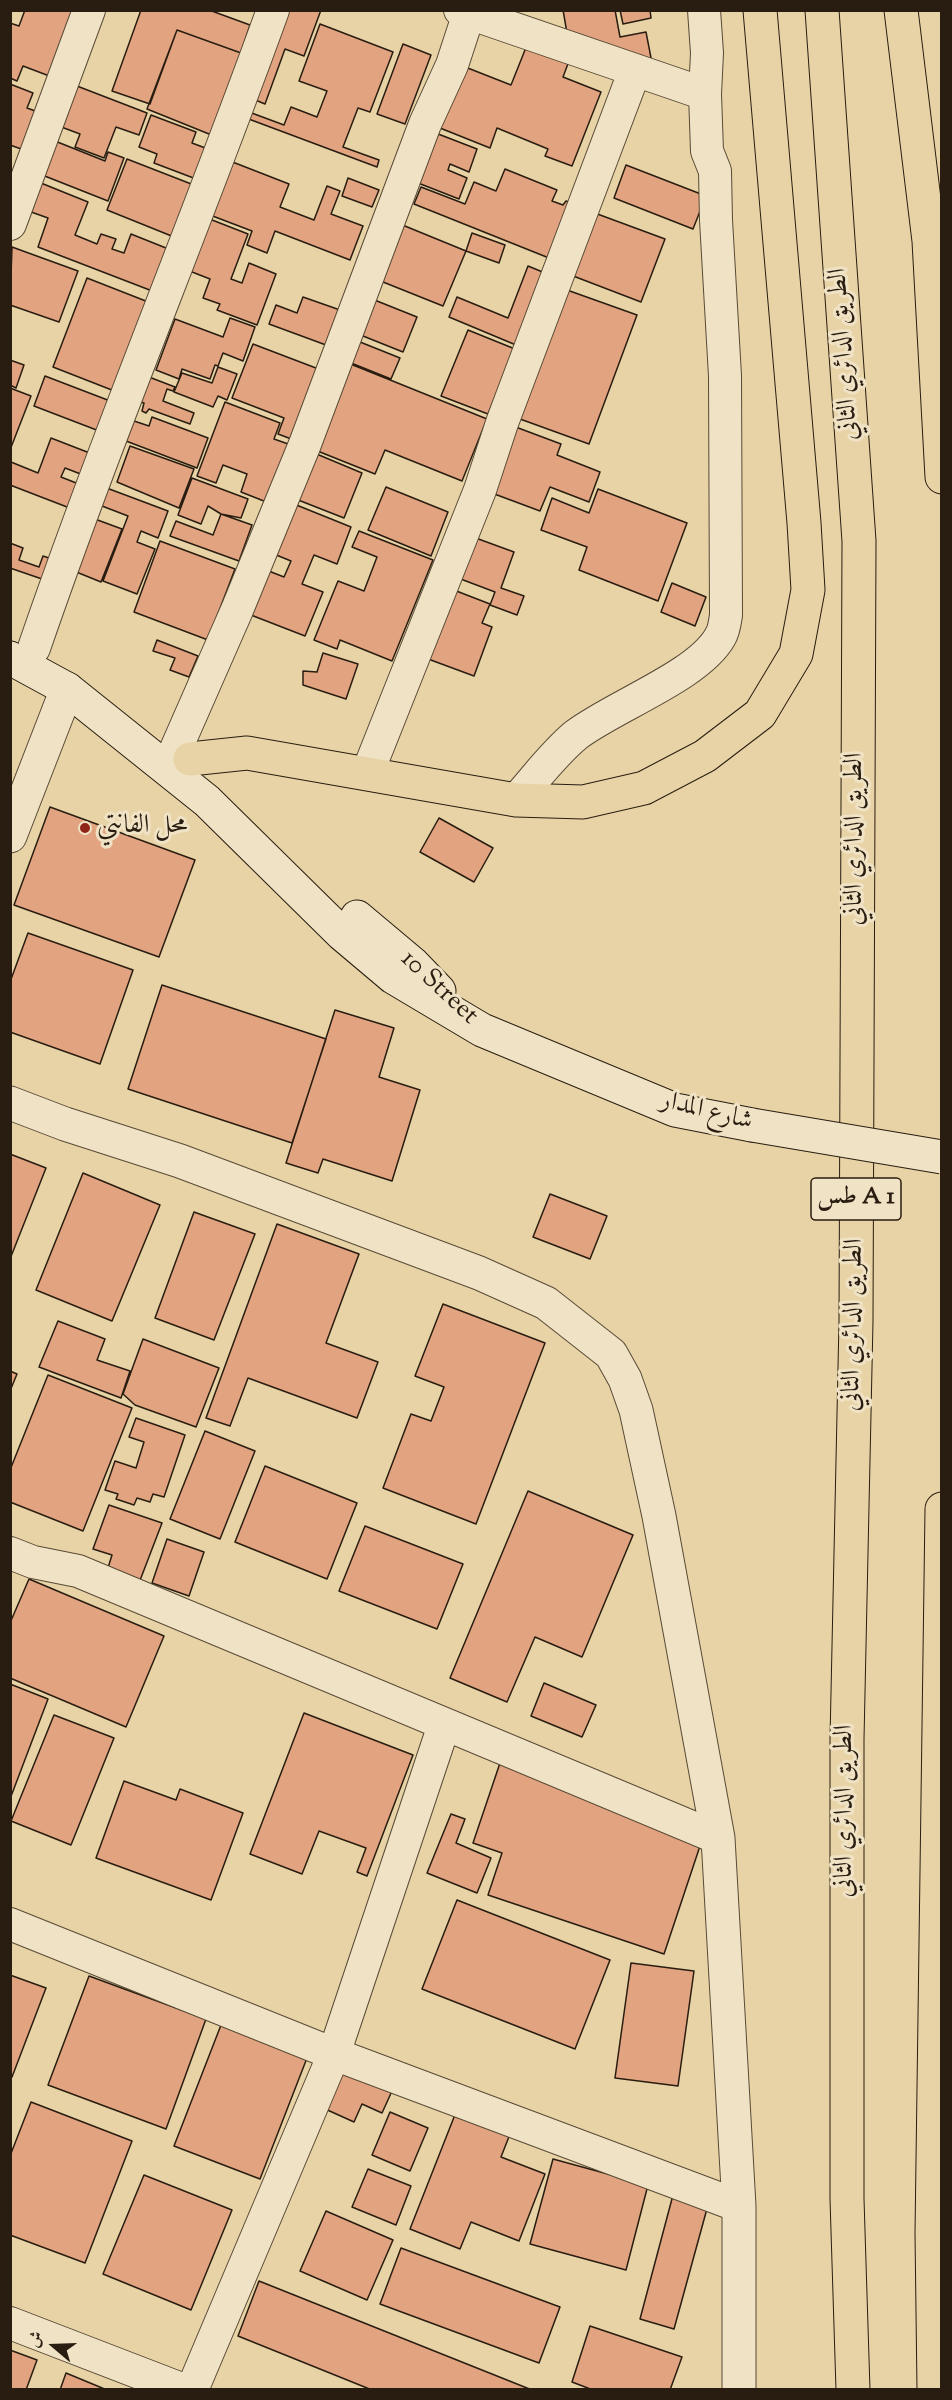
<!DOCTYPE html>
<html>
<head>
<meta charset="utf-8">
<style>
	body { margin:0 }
	#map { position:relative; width:952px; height:2400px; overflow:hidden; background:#e8d3a6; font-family:"Sorts Mill Goudy",Amiri,serif }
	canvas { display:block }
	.frame { position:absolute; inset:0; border:12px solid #281d10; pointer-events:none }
	.north { position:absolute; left:24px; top:2316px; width:60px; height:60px; -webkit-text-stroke:4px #f0e2c5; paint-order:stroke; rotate:289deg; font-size:16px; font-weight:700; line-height:24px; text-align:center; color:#281d10 }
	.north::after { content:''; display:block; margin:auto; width:21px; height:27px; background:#281d10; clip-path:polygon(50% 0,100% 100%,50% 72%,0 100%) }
</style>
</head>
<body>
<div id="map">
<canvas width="952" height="2400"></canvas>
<div class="frame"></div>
<div class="north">ش</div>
</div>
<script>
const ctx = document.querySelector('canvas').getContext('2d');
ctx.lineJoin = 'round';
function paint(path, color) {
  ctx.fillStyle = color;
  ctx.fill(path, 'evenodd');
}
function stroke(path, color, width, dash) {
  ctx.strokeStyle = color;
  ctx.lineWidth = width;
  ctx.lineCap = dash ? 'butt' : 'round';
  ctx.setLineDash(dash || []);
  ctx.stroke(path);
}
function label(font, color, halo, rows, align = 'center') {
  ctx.font = font + ' "Sorts Mill Goudy",Amiri,serif';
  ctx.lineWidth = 6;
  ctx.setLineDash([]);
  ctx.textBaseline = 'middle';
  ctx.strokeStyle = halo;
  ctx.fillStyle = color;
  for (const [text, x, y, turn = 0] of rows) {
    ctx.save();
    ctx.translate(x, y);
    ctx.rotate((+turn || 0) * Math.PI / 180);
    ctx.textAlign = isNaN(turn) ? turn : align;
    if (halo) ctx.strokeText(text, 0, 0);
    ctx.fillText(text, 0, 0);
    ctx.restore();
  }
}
const building = new Path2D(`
	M25 10H77L52 77 23 66 17 81 10 78V23L19 26Z
	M141 10H209L250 25 241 53 177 30 150 104 112 91Z
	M281 10H321L304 56 285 49 265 104 248 97Z
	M563 10H615L620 37 646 32 652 63 567 33Z
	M620 10H650L651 18 623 24Z
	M320 24 393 52 370 112 358 108 343 147 379 160 377 167 246 118 249 112 284 125 291 107 317 117 327 91 299 81Z
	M177 30 241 53 219 138 147 109Z
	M403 44 431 55 405 124 377 114Z
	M527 45 569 61 563 77 601 92 572 166 545 156 548 149 497 128 490 148 430 124 455 63 511 85Z
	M64 81 147 113 139 135 116 127 104 158 75 147 80 134 48 122Z
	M10 84 33 93 27 108 38 112 24 150 10 145Z
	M151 115 196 132 192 143 216 152 204 182 154 163 157 154 139 147Z
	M433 132 477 149 469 172 450 164 448 170 467 178 459 199 413 181Z
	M45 137 105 161 108 152 124 158 108 201 32 171Z
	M127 159 199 187 179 239 107 210Z
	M230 161 289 184 280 207 314 220 327 186 340 191 331 214 363 226 350 260 275 231 267 253 247 245 252 231 210 215Z
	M626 165 706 196 693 229 614 198Z
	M505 169 557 190 552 201 563 205 566 201 576 205 554 260 414 204 421 187 465 204 474 182 496 191Z
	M348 178 379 190 372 207 342 196Z
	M31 179 88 202 75 235 97 244 101 234 116 239 112 249 124 253 131 234 176 252 160 294 38 247 48 218 20 208Z
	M592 212 665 239 641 302 568 274Z
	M207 218 248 234 231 279 242 283 249 263 276 274 257 325 217 310 220 304 203 298 210 279 187 270Z
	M400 224 466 251 443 306 378 280Z
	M472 233 505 245 499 263 466 251Z
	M12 247 78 271 59 322 10 305Z
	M528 266 545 273 516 345 449 317 457 297 508 318Z
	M87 278 156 305 122 394 53 367Z
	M567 290 637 315 589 444 520 419Z
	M303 297 340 310 326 345 269 324 276 305 297 313Z
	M372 299 417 317 403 352 358 334Z
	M230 318 255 327 243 361 223 353 218 366 215 365 210 379 182 369 179 379 156 370 175 319 223 337Z
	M468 330 515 349 488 414 441 396Z
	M355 340 400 358 391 379 346 361Z
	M253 344 329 373 302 443 278 434 284 418 232 398Z
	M10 360 24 365 16 388 10 385Z
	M348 363 487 419 462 481 385 450 375 474 305 446Z
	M218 367 237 374 227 400 218 396 213 407 174 392 182 373 212 383Z
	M45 376 118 404 107 434 34 406Z
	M149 377 175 387 173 391 167 389 163 401 194 413 190 424 149 409 146 413 142 411 144 403 140 402Z
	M10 388 31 396 10 450Z
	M225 402 280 423 274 439 291 445 269 503 241 492 247 474 223 465 216 483 197 476Z
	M152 417 208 438 197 468 126 441 134 421 149 426Z
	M505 423 561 444 557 455 600 472 589 502 550 487 540 511 481 489Z
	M51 438 100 457 91 478 65 468 61 477 89 488 80 512 10 485 11 462 38 473Z
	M130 446 194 469 179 508 117 482Z
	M307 450 362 473 344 518 288 496Z
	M192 478 248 499 241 518 221 514 208 506 201 524 178 515Z
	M96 484 168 511 158 538 141 531 137 542 155 549 137 594 103 581 128 516 89 501Z
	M386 487 448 512 431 556 368 530Z
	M598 489 687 523 658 601 579 570 587 547 541 530 552 498 589 513Z
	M284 500 351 527 337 564 314 555 302 584 323 592 305 636 238 610 256 566 284 577 291 561 264 550Z
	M221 514 252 525 239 561 170 536 176 521 213 535Z
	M84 515 122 529 101 582 64 567Z
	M359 531 433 560 392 661 340 640 337 649 314 640 338 581 364 591 377 557 352 547Z
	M473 537 514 552 501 588 524 596 517 615 490 605 495 592 458 578Z
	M160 541 235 569 208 640 134 612Z
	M10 543 23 548 19 560 39 567 43 556 49 558 42 579 10 568Z
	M672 583 706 597 695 626 661 612Z
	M446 587 490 604 482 623 492 627 474 676 420 656Z
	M157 640 198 656 189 677 170 670 175 658 153 651Z
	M323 653 358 664 346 699 303 685V671L317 672Z
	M50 807 195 860 159 957 14 905Z
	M439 818 493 848 474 882 420 852Z
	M28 933 133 970 100 1064 10 1032V982Z
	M162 985 326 1039 292 1143 128 1089Z
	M335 1010 394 1028 379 1077 420 1090 392 1181 323 1159 318 1173 286 1163Z
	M10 1154 46 1168 10 1259Z
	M83 1173 160 1205 112 1321 36 1290Z
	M550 1194 607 1216 590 1259 533 1237Z
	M194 1212 255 1234 214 1340 155 1318Z
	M277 1224 359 1254 326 1343 378 1362 357 1418 248 1378 230 1426 206 1418Z
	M443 1304 545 1343 476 1524 383 1488 411 1414 431 1421 444 1387 415 1376Z
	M58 1321 105 1339 97 1360 130 1371 121 1398 39 1367Z
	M143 1339 219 1368 196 1427 135 1405 123 1394Z
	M10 1371 17 1374 10 1391Z
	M48 1375 132 1408 83 1531 10 1502V1470Z
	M136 1418 185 1435 164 1497 153 1494 150 1502 137 1498 134 1505 116 1499 118 1494 105 1490 115 1461 136 1468 144 1442 129 1437Z
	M205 1431 255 1451 220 1539 170 1519Z
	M265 1466 357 1503 327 1579 235 1542Z
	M528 1491 633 1535 582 1657 535 1637 507 1702 450 1678Z
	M109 1505 162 1523 139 1583 107 1571 112 1555 93 1549Z
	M365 1526 463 1564 437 1629 339 1591Z
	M167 1539 204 1552 189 1596 152 1583Z
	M29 1579 164 1636 126 1727 10 1678V1623Z
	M544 1683 596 1705 582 1737 531 1716Z
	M10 1684 48 1699 10 1799Z
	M304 1713 413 1755 367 1876 357 1872 366 1848 319 1831 302 1874 250 1854Z
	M54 1715 114 1738 71 1845 11 1821Z
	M501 1760 703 1837 664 1954 488 1895 502 1853 473 1843Z
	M124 1781 176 1800 180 1789 243 1813 211 1900 96 1858Z
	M451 1814 465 1819 456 1843 491 1858 477 1893 427 1873Z
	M457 1900 610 1960 575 2049 422 1989Z
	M631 1963 694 1971 678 2086 615 2078Z
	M10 1975 46 1988 12 2077 10 2076Z
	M89 1976 206 2019 166 2129 48 2085Z
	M221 2025 307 2058 260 2179 174 2146Z
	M341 2069 392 2091 382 2113 362 2104 354 2122 323 2108Z
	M31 2102 132 2141 85 2263 10 2235V2156Z
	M458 2107 512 2129 501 2157 545 2174 519 2241 471 2222 460 2249 410 2229Z
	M390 2112 428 2128 410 2171 372 2155Z
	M553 2159 648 2185 626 2270 530 2244Z
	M368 2169 411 2186 396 2225 352 2207Z
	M144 2175 232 2210 191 2310 103 2274Z
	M673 2195 708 2205 674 2329 640 2319Z
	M326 2211 393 2240 367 2300 300 2271Z
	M401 2248 560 2307 539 2363 380 2304Z
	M259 2281 532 2390H372L238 2336Z
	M590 2326 682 2357 670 2390H593L572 2382Z
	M10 2350 37 2360 26 2390H10Z
	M66 2373 107 2390H60Z`);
paint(building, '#e2a480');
stroke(building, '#281d10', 1.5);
const minor = new Path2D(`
	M460 10 705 94
	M10 224 89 10
	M34 648C108 433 196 224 273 10
	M176 749 237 610 305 444 425 124 452 65 469 13
	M367 774 480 490 502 423 635 70
	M516 800C535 779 554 753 576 735 614 706 698 676 720 637 724 631 725 622 726 615L725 376 716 220 715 171 707 151 705 94 707 53 704 10
	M10 1553 33 1562 78 1571 718 1838
	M10 1924 334 2054 739 2206
	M10 2323 184 2390
	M192 2390 334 2054 444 1725`);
const tertiary = new Path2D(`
	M10 836 67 689
	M10 1103 65 1124 180 1161 479 1273 546 1303 611 1354 625 1379 636 1410 659 1516 718 1838 739 2206V2390`);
const secondary = new Path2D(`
	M10 658 67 689 207 801 342 934 393 977 482 1030 675 1110 752 1125
	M357 917 413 964 439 991`);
const trunk = new Path2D(`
	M822 10 859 541 856 1321 847 1739V2199L853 2390
	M901 10 929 241 942 477
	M190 759 247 753 516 800 583 802 644 788 705 756 760 714 796 654 808 590 804 523 760 10
	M934 2390 932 2233 942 1509`);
stroke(minor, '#584a36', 34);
stroke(tertiary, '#584a36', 35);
stroke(secondary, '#281d10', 35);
stroke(trunk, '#281d10', 35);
stroke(minor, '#f0e2c5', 32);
stroke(tertiary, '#f0e2c5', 33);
stroke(secondary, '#f0e2c5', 33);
stroke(trunk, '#e8d3a6', 33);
const secondaryBridge = new Path2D(`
	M752 1125 942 1157`);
stroke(secondaryBridge, '#281d10', 35, []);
stroke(secondaryBridge, '#f0e2c5', 33);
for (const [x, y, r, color] of [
	[85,828,6,"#8f2418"]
]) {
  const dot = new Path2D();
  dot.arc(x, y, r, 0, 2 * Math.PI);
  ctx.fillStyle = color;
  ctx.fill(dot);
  stroke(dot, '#f0e2c5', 2);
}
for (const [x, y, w] of [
	[856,1199,90]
]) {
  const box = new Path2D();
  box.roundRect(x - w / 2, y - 21, w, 42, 4.5);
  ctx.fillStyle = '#f0e2c5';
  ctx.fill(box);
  stroke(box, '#281d10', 1.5);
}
label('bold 24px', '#281d10', null, [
	["طس A 1",856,1199]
]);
label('26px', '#281d10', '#f0e2c5', [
	["الطريق الدائري الثاني",846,354,-94],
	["الطريق الدائري الثاني",857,839,-90],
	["10 Street",438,989,43],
	["شارع المدار",706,1113,14],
	["الطريق الدائري الثاني",855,1325,-89],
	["الطريق الدائري الثاني",847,1811,-90]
]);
label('26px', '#281d10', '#f0e2c5', [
	["محل الفانتي",97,828]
], 'left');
</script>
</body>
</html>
